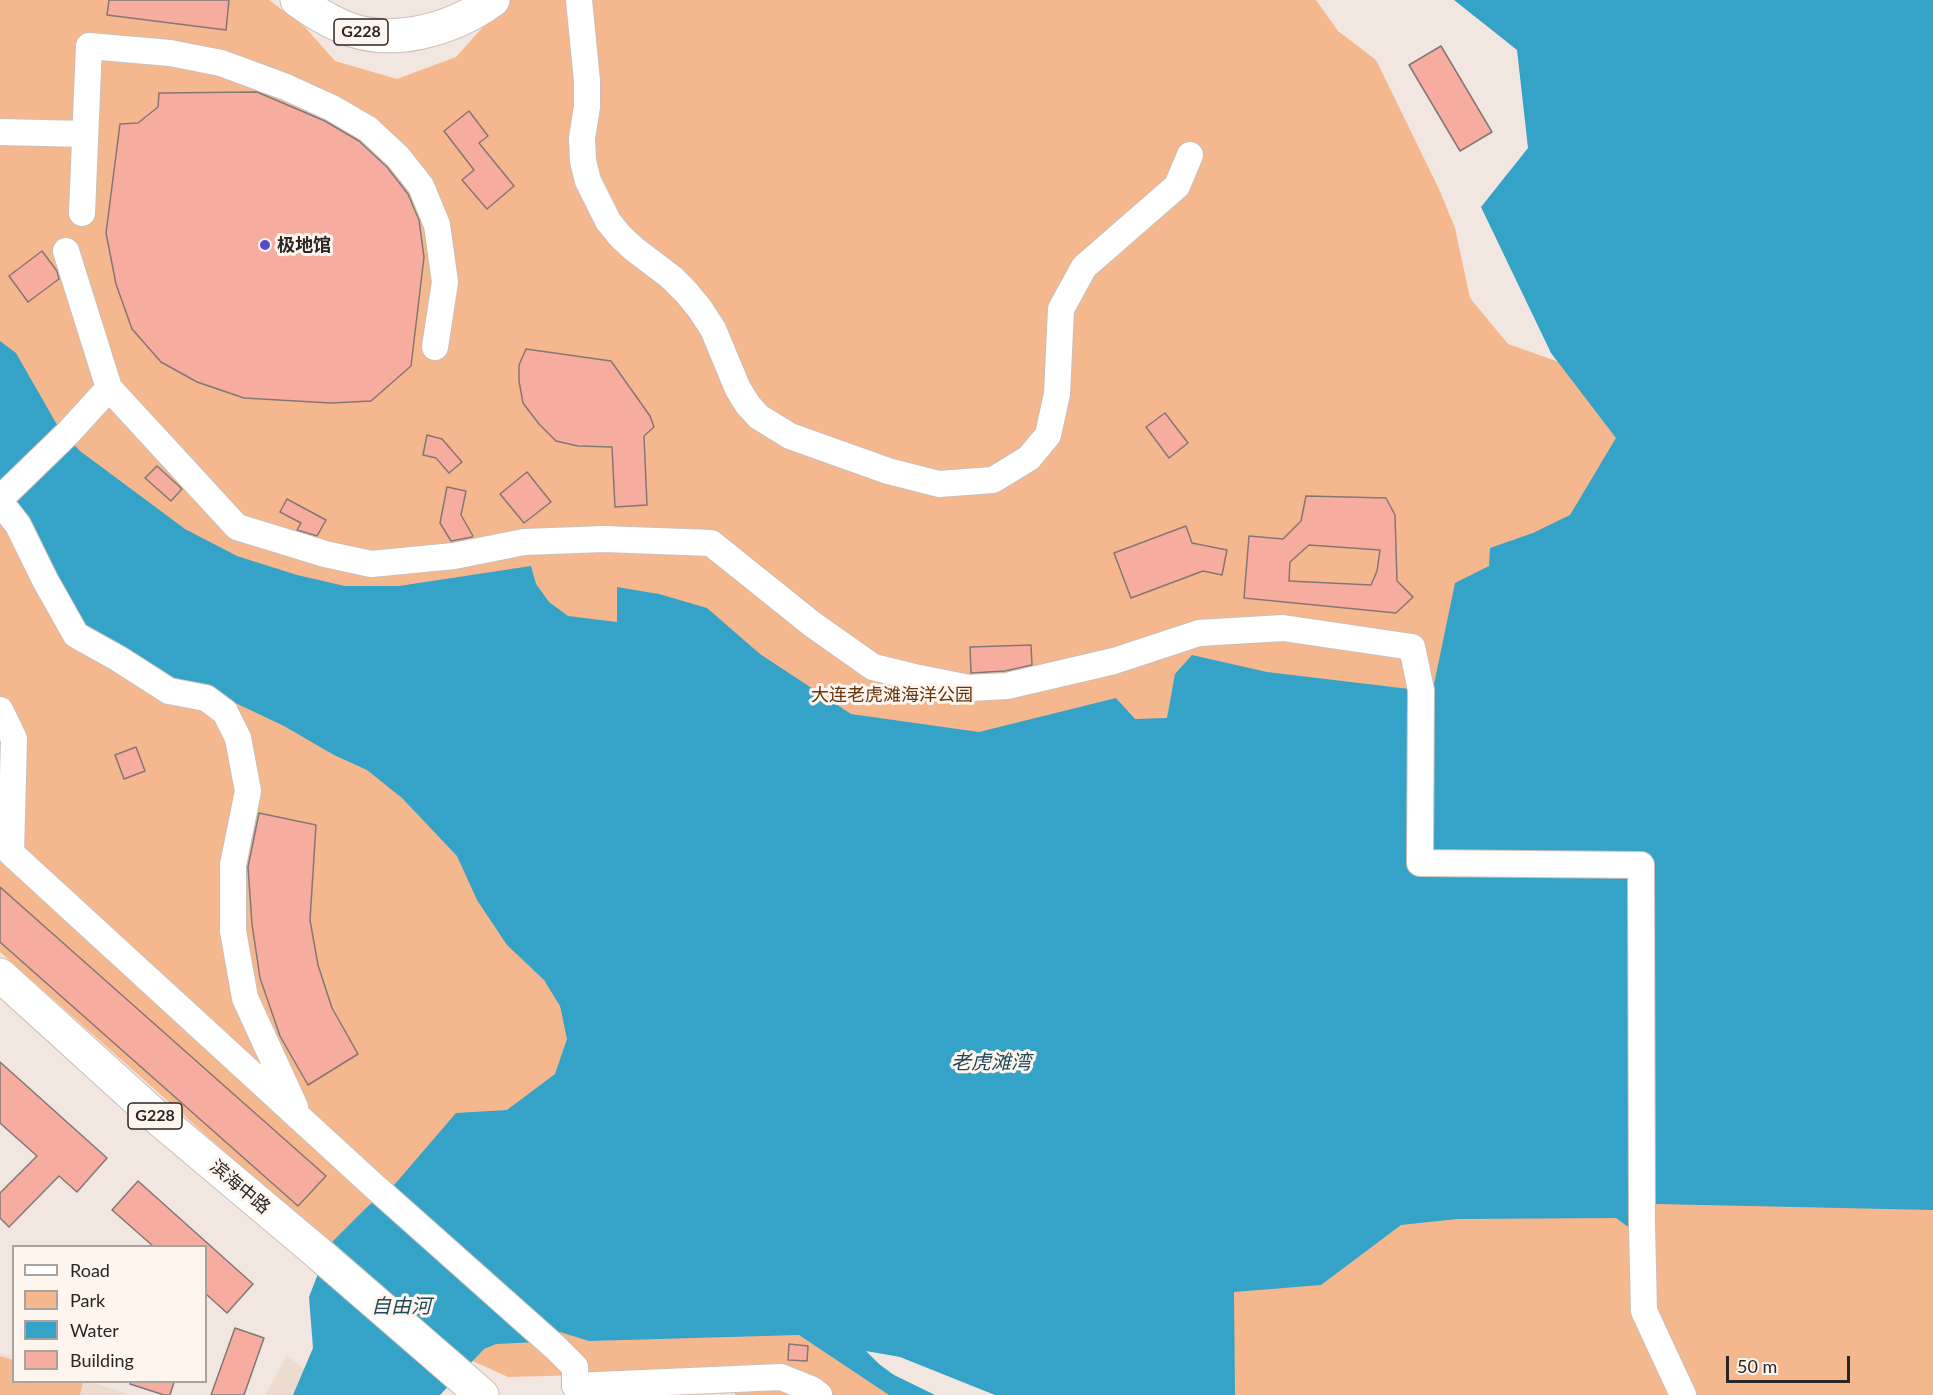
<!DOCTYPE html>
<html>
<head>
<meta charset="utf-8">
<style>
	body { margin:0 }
	#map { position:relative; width:1933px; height:1395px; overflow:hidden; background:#f2e7e0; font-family:Lato,sans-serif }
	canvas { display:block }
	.legend { position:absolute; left:12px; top:1245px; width:195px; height:138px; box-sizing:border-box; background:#fef5ef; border:2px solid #a9a29d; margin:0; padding:8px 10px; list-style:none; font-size:18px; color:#2a2623 }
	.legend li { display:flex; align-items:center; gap:12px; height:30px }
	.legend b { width:30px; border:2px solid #a9a29d }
	.scale { position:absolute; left:1726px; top:1356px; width:124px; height:27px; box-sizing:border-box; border:3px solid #2a2623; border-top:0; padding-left:8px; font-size:18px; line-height:21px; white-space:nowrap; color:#2a2623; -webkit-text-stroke:4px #fef5ef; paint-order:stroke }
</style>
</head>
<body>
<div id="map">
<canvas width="1933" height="1395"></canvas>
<ul class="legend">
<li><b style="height:8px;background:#fff"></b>Road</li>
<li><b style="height:16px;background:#f5b78e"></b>Park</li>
<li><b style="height:16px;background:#35a2c8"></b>Water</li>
<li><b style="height:16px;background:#f6ad9f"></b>Building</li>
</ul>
<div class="scale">50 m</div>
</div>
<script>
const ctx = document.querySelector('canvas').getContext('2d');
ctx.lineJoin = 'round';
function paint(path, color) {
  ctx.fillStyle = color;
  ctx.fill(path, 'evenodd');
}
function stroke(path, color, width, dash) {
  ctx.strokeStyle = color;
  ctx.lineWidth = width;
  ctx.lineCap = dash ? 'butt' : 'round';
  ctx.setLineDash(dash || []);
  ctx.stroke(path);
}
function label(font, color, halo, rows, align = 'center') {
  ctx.font = font + ' Lato,"Noto Sans SC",sans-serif';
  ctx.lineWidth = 6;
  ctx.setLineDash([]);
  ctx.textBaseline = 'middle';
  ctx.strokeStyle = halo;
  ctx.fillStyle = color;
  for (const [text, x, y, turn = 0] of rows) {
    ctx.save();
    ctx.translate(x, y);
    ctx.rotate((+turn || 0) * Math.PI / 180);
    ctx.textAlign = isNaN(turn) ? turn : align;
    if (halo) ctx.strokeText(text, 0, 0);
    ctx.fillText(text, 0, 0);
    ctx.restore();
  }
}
paint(new Path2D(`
	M0 1353 13 1357 14 1382H90L133 1395H0Z
	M287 1355 336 1395H265Z`), '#eedbd0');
paint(new Path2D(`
	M0 0H269L304 26 335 61 397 79 456 57 507 0H1316L1338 31 1376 60 1439 189 1455 228 1470 298 1508 344 1933 494V1395H735L736 1371 508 1377 464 1357 314 1231 0 952Z
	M0 1356 13 1360 14 1382H83L80 1395H0Z`), '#f5b78e');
paint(new Path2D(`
	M1454 0H1933V1210L1656 1204V1226H1627L1616 1218 1457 1219 1401 1225 1321 1285 1234 1292 1235 1395H889L799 1335 589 1341 560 1332 538 1342 496 1344 484 1349 440 1395H293L313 1348 309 1297 329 1245 366 1208 395 1184 456 1113 507 1110 555 1074 567 1039 560 1006 544 980 507 945 477 900 457 856 402 798 367 770 334 755 284 726 210 691 174 685 99 644 72 614 0 491V341L16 353 60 430 80 451 185 529 237 556 297 575 345 586H399L531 566 536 584 549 602 568 616 617 622V587L659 594 707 608 760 654 851 714 979 732 1116 698 1135 719 1167 718 1175 674 1192 655 1267 672 1409 689H1433L1455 583 1489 566 1490 548 1533 533 1570 515 1616 438 1551 353 1481 207 1528 148 1517 50Z`), '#35a2c8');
paint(new Path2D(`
	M866 1351 900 1357 995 1395H935L894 1375 879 1364Z`), '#f2e7e0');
const building = new Path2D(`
	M109 0H229L226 30 107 15Z
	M1441 46 1492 132 1460 151 1409 65Z
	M257 92 325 121 359 141 387 167 408 194 419 220 424 257 411 366 371 401 331 403 244 398 197 382 161 362 132 329 116 284 106 233 120 124 138 123 158 107 159 93Z
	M469 111 488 136 479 143 514 186 487 209 462 180 474 170 444 131Z
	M42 251 57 271 59 279 28 302 9 276Z
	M526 349 611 361 650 416 654 427 644 436 647 505 615 507 612 447 578 446 556 441 539 424 523 403 519 381V365Z
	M1165 413 1188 443 1169 458 1146 427Z
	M427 435 442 439 462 462 449 473 436 458 423 455Z
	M157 466 182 489 171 501 145 478Z
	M527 472 551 502 524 523 500 494Z
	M447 487 466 491 461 515 473 536 472 537 451 541 440 523Z
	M1306 496 1386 498 1395 515 1397 581 1413 597 1396 613 1244 598 1249 536 1283 539 1301 521ZM1309 545 1380 550 1377 571 1371 585 1289 581 1290 562Z
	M287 499 326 520 317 536 297 530 301 523 280 512Z
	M1186 526 1192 543 1227 550 1222 575 1203 571 1131 598 1114 553Z
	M1031 645 1032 665 1005 671 971 673 970 647Z
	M136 747 145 771 124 779 115 755Z
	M259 813 316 825 310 920 318 965 332 1008 358 1054 308 1085 280 1036 260 978 252 924 248 867Z
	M0 887 326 1176 298 1206 0 942Z
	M0 1062 107 1158 77 1192 59 1176 9 1227 0 1218V1193L37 1156 0 1123Z
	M138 1181 253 1284 227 1313 206 1294V1246H153L112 1210Z
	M235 1328 264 1338 244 1395H211Z
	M789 1344 808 1346 807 1361 788 1360Z
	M131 1382H174L170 1395H164L130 1384Z`);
paint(building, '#f6ad9f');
stroke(building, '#837775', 1.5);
const minor = new Path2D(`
	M579 0 587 81V107L582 138 583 161 588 181 608 221 620 236 634 249 671 277 686 292 700 309 713 329 738 389 748 405 759 417 790 436 888 471 939 484 993 480 1029 458 1048 435 1057 394 1061 309 1084 267 1177 186 1190 155
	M0 132 85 134
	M82 213 89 46 170 53 221 63 286 87 332 108 368 129 398 157 421 186 437 225 445 282 435 347
	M66 251 109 388 237 527 325 554 371 564 454 556 524 542 604 539 711 543 812 624 873 667 914 677 969 688 1007 686 1114 661 1199 633 1283 628 1412 647 1421 690 1420 863 1641 865 1642 1226 1644 1311 1683 1395
	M0 502 18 525 45 580 76 635 119 659 169 691 206 698 225 712 238 738 248 791 233 865V931L245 998 295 1107
	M0 503 1 498 69 432 109 388
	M0 710 14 739 11 853 374 1186 556 1348 575 1367V1386L781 1377 811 1389 819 1395`);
const highway = new Path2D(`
	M297 0C311 10 325 19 341 26 390 48 452 30 493 0
	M0 975 152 1113 316 1251 482 1395`);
stroke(minor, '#cabfb8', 28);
stroke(highway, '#cabfb8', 35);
stroke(minor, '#fff', 26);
stroke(highway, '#fff', 33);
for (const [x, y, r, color] of [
	[265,245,6,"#564ec6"]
]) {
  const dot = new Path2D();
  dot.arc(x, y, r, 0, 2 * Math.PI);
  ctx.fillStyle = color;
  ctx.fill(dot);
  stroke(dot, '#fef5ef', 2);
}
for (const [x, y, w] of [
	[361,32,54],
	[155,1116,54]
]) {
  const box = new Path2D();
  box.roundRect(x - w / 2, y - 13, w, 26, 4.5);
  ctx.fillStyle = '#fef5ef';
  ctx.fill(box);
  stroke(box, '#2a2623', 1.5);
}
label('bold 16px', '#2a2623', null, [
	["G228",361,32],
	["G228",155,1116]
]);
label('bold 18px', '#2a2623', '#fef5ef', [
	["极地馆",277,245]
], 'left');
label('18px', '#65360f', '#fef5ef', [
	["大连老虎滩海洋公园",892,695]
]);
label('18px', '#2a2623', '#fef5ef', [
	["滨海中路",240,1187,40]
]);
label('italic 20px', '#1d4a5b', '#fef5ef', [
	["老虎滩湾",991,1063],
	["自由河",401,1307]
]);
</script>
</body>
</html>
